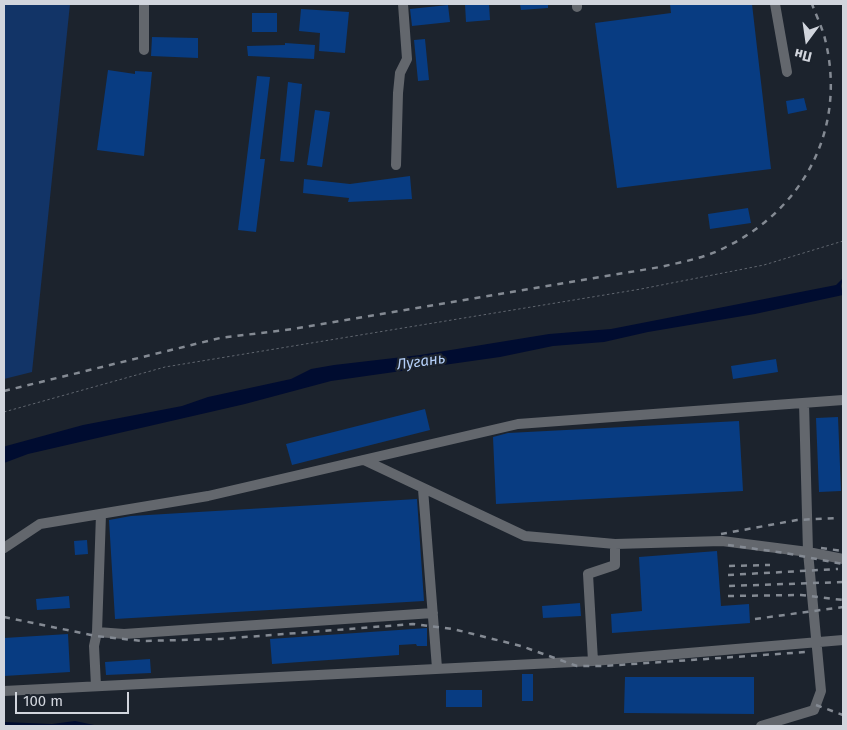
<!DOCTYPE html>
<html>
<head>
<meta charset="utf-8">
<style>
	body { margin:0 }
	#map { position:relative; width:847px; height:730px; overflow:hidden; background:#1c232d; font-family:"Fira Sans",sans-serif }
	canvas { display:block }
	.frame { position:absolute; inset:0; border:5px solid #d1d5dd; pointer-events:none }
	.north { position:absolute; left:782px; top:15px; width:50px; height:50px; -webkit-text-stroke:4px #1c232d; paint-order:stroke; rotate:194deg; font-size:14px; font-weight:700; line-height:20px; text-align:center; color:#d1d5dd }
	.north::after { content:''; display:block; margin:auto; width:18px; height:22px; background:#d1d5dd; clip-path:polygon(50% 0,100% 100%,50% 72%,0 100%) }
	.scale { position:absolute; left:15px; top:692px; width:114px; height:22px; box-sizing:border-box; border:2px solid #d1d5dd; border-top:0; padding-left:6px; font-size:15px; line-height:18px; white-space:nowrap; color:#d1d5dd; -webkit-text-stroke:4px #1c232d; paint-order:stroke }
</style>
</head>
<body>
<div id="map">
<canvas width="847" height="730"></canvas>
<div class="frame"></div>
<div class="north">Пн</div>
<div class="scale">100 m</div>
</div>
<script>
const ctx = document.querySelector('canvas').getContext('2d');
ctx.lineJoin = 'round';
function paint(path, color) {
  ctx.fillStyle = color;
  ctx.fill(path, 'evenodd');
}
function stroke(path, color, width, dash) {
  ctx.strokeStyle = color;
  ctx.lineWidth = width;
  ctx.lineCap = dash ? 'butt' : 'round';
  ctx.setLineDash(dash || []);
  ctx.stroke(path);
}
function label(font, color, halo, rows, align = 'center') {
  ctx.font = font + ' "Fira Sans",sans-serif';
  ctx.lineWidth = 4.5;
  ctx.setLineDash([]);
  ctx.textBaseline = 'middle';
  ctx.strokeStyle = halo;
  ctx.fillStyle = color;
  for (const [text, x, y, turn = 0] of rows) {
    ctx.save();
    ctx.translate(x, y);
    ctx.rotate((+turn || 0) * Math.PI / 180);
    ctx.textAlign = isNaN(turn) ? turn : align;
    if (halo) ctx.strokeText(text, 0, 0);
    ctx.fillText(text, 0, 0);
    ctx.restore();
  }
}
paint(new Path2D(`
	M4 4H70L32 372 4 379Z`), '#123467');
paint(new Path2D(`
	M843 278 841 286 843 295 755 314 648 332 604 342 553 346 500 357 331 381 245 404 28 454 4 463V447L6 446 83 425 182 406 208 397 291 379 311 369 334 365 420 355 549 334 611 329 836 285Z
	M75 721 99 726H4V722L52 724Z`), '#000c30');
paint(new Path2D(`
	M465 4H489L490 20 466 22Z
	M520 4H548V8L521 10Z
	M670 4H752L771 169 617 188 595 23 671 13Z
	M448 5 450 22 412 26 410 9Z
	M301 9 349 12 345 53 319 51 320 33 299 31Z
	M252 13H277V32H252Z
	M152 37 198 38V58L151 56Z
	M425 39 429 80 418 81 414 40Z
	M285 43 315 45 314 59 248 56 247 46 285 45Z
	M108 70 135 74V71L152 72 144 156 97 150Z
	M257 76 270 77 260 159H265L256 232 238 230Z
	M288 82 302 84 294 162 280 161Z
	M804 98 807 110 788 114 786 101Z
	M315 110 330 112 322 167 307 165Z
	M410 176 412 199 348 202 349 198 303 193 304 179 350 184Z
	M748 208 751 223 710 229 708 214Z
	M776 359 778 372 733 379 731 366Z
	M425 409 430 430 292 465 286 444Z
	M838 417 841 491 819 492 816 418Z
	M739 421 743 491 496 504 493 437 508 433Z
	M417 499 424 601 115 619 109 520 131 516Z
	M87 540 88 554 75 555 74 541Z
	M717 551 721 606 749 604 750 623 612 633 611 614 642 611 639 557Z
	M69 596 70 608 37 610 36 599Z
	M580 603 581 616 543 618 542 606Z
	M427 628V646H417L416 644 399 645V655L272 664 270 639Z
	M68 634 70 672 4 676V638Z
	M150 659 151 673 106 675 105 662Z
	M522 674H533V701H522Z
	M625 677H754V714L624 713Z
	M446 690H482V707H446Z`), '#083c82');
stroke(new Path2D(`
	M4 412 165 367 641 289 764 265 843 241`), '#60666f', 1, [2.5, 2.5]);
stroke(new Path2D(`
	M577 4V7
	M775 4 787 72
	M144 50V4
	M396 165 398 93 400 73 407 59 403 4
	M364 460 525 536 615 544 722 541 808 552 843 559
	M423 489 437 668
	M4 548 40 524 208 496 518 424 843 400
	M97 632 124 634 433 613
	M593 661 588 574 615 565V544
	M96 686 94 646 97 632 101 514
	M4 691 593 661 843 640
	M761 726 814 710 821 691 808 552 804 403`), '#63676d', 10);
stroke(new Path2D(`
	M4 391 220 338 293 329 660 267C682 262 705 258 726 247 805 208 847 127 825 39 822 27 816 15 812 4
	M721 534 797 520 837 518
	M728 545 785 553 843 564
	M821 548 843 551
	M729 566 770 565
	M728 575 838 569
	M729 586 843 582
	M728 596 801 595 843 600
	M4 617 96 636 142 641 220 639 413 624 453 629 521 646 577 666H604L806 652
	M755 619 843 607
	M816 705 843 715`), '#848a93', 2.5, [6, 6]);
label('italic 15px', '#b4cff8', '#1c232d', [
	["Лугань",421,362,-8]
]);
</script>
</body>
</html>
